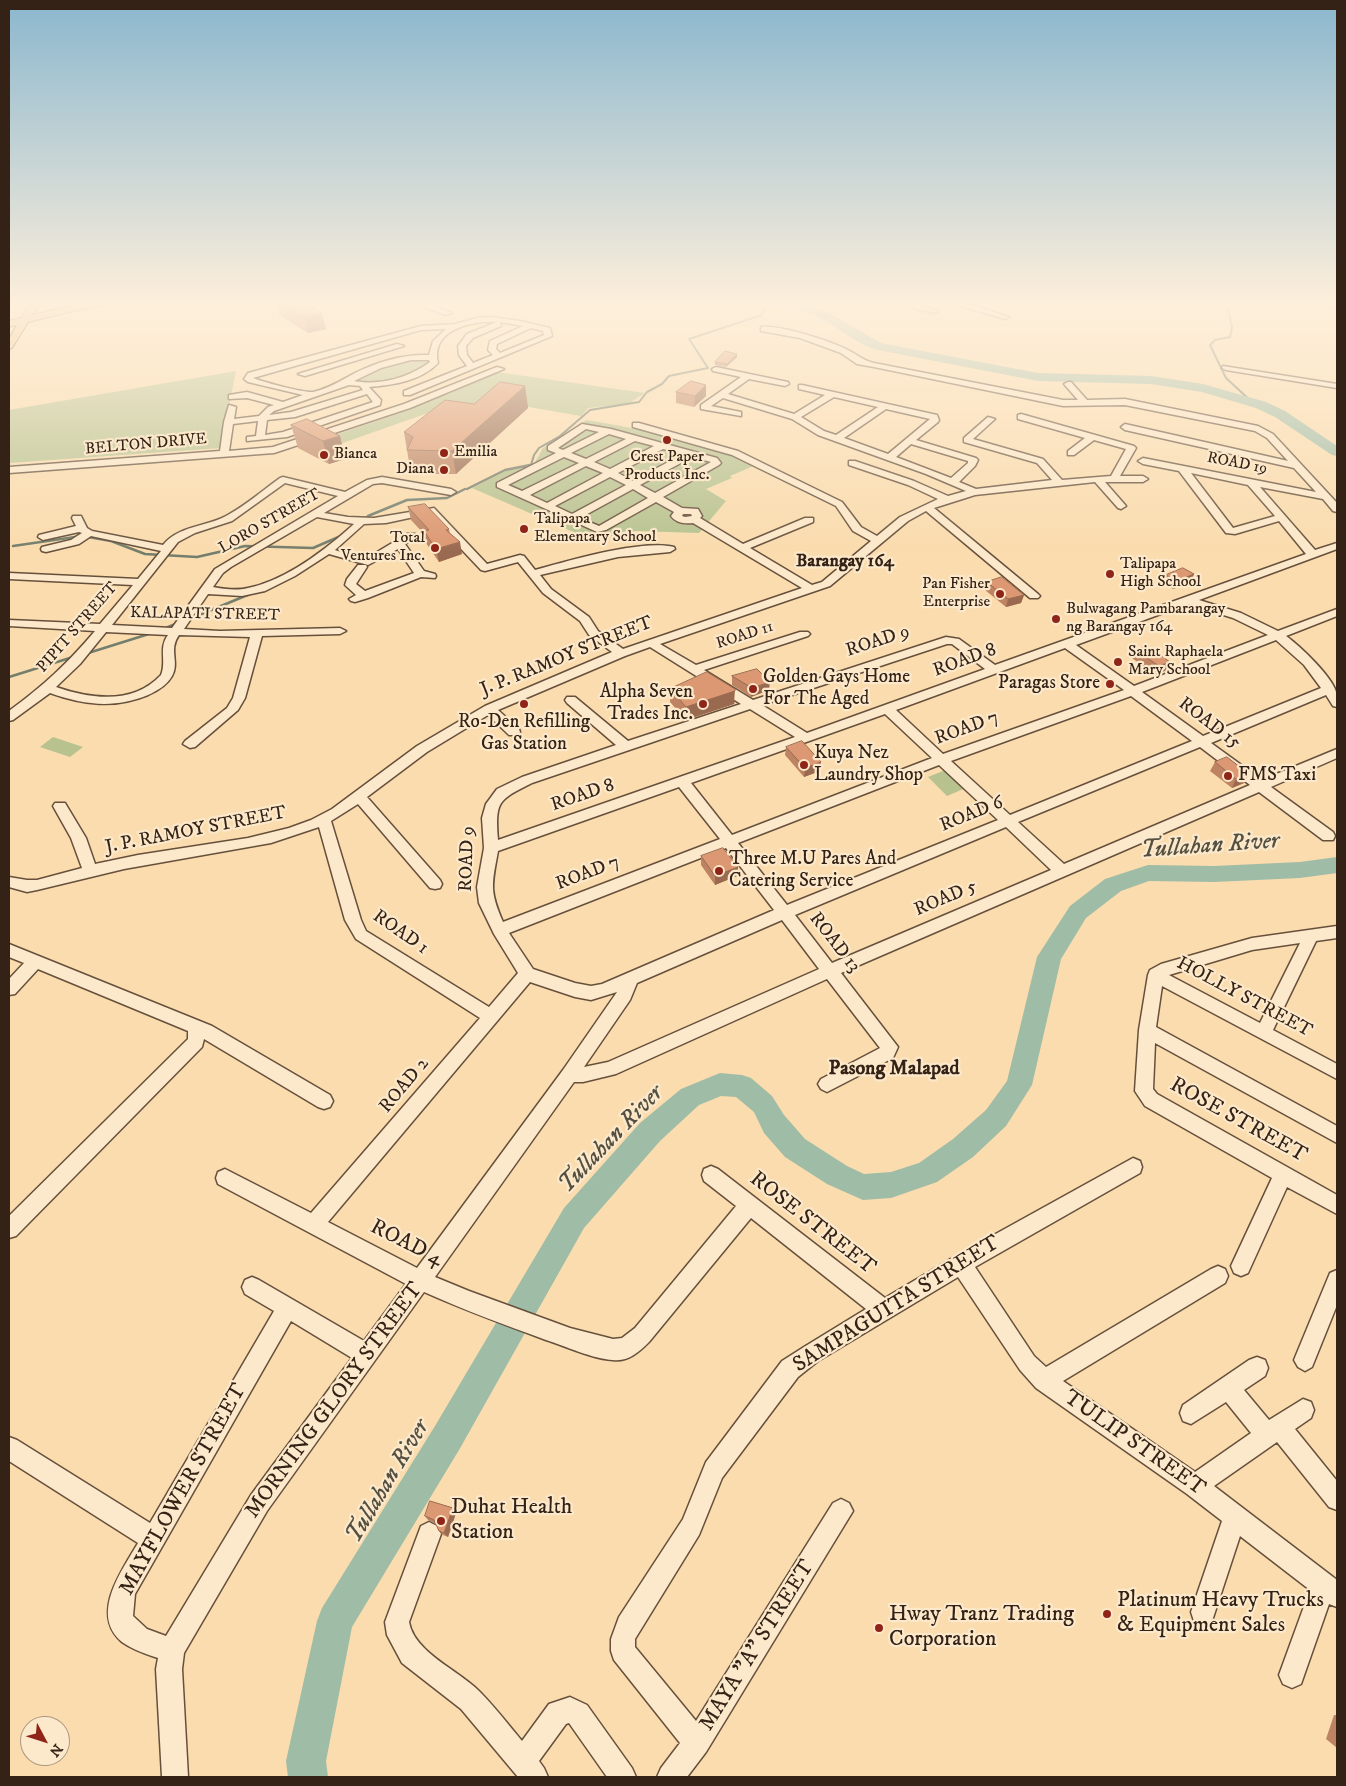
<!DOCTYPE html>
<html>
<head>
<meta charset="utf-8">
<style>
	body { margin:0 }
	#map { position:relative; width:1346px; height:1786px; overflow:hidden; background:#fadcae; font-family:"IM FELL DW Pica",serif }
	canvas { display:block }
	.frame { position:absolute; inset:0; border:10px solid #342216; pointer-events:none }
	.north { position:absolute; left:20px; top:1716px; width:50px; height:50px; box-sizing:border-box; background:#fce8ca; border:1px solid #ac9982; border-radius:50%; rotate:130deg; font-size:14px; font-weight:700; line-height:20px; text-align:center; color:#342216 }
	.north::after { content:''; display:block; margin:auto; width:18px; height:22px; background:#8f2418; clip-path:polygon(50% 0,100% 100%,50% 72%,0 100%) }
</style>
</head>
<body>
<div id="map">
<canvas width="1346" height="1786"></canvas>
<div class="frame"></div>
<div class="north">N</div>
</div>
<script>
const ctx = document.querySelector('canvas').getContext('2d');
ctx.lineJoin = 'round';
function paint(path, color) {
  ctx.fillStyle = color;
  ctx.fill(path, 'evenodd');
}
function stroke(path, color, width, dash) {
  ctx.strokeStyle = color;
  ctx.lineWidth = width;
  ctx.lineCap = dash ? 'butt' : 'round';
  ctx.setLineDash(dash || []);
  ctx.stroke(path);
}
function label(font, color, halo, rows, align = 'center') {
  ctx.font = font + ' "IM FELL DW Pica",serif';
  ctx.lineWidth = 4.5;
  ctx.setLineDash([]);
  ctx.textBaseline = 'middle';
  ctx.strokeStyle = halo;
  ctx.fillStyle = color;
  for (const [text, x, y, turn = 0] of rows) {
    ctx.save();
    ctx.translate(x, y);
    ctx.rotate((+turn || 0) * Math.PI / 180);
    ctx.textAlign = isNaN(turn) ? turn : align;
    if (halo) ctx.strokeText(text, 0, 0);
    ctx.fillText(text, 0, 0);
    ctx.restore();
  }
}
paint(new Path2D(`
	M412 359 429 360 431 362C411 378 380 386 355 382L354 380 376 368Z
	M236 371 221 448 9 463V410Z
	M497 372 645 393 628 404 588 408 581 416 500 402 445 407 337 445 325 436 334 432 338 434 409 410 407 408 448 394Z
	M586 420C641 429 706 442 756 465L730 476 732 478 706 489 726 501 699 533 636 531 592 540 472 488 507 470 533 466 543 448 567 435Z
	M53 737 83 747 70 757 40 747Z
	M948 769 968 787 947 796 928 777Z`), '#b7c28f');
stroke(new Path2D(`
	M1233 302 1228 308 1232 327 1230 337 1215 340 1210 345 1226 378 1252 402
	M165 307 170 302
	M523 467 531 465 534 455 539 448 560 436 590 410 639 402 647 392 662 384 669 376 708 368 689 339 762 315 765 307 759 303`), '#747e6c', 2);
stroke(new Path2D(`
	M467 489 505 470 530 465
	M364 521 368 516 407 500 447 498 465 489
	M13 546 82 536 111 541 145 554 197 557 245 546 313 548 343 535
	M187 620 250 594
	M163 629 178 623
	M85 654 152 633
	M9 677 73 657`), '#747e6c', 2.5);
paint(new Path2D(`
	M747 302H775L809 306 829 313 881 343 1038 373 1151 376 1203 384 1266 402 1285 411 1337 446V456L1332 455 1275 417 1256 408 1202 392 1151 384 1038 381 878 350C854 344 836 324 813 314 793 306 769 310 748 304Z
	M1337 857V873L1300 878 1214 882 1149 881 1121 891 1086 918 1061 959 1032 1085 1006 1126 973 1157 937 1182 891 1198 863 1200 827 1184 785 1157 764 1133 754 1112 736 1097 721 1096 699 1105 660 1141 584 1228 459 1450 352 1627 326 1761 328 1777H288L286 1761 317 1621 322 1608 435 1426 564 1208 640 1123 681 1089 720 1073 742 1075 751 1078 772 1096 784 1115 805 1139 847 1166 864 1174 891 1172 919 1163 953 1139 986 1110 1007 1081 1037 957 1070 906 1105 879 1148 865 1214 866 1300 862Z`), '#9fbca6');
const minor = new Path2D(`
	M413 302H423L452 313 445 315Z
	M920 302H928L923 306 938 311 934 313 914 308V304Z
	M962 302H970L969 304 1009 317 1005 319 960 306 959 304Z
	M1311 302 1337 304V308Z
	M491 317 520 321 550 328 552 336 410 395H404V391L467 366 459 355 458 346 467 334 497 322C472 320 430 330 438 363 421 381 393 385 369 387L381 400 380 405 287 437 247 441V437L256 436 258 421 233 424 229 451 273 447 404 404 497 367 504 369 410 408 274 453 9 473V467L220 451 224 422 229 405 236 407 234 419 259 416 268 407 274 405 247 398 229 399V395L247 392 283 402 303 395 248 382 244 379 248 373 421 326 455 324 477 318ZM500 322 523 326 490 341 488 350 493 355 473 363 467 355 466 346 473 338 501 326ZM531 328 543 331 544 335 500 353 496 349 497 344ZM446 329 433 341 429 355C403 354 377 362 355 373 342 380 328 389 313 392 304 393 263 382 253 378L421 330ZM411 360H429L430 362C409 378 379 386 354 381L381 368ZM349 385 360 386 363 390 291 412 269 415 274 411ZM367 394 373 402 283 432 265 435 267 420 295 417Z
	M761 327C781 325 827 340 846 349 857 354 861 360 874 363L1063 400H1078L1064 384 1068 382H1071L1087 400 1125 399 1258 426 1273 434 1337 503V512L1333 511 1323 499 1260 487 1315 550 1337 543V549L1199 600 1241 613 1278 631 1337 609V616L1286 636C1300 646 1334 678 1337 695 1338 698 1337 703 1337 707L1333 706 1326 695 1211 743 1262 780 1337 749V758L1271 787 1333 832 1335 836 1333 840H1323L1259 792 841 973 898 1047 893 1058 827 1092 821 1089 818 1084 821 1079 880 1048 827 979 616 1074 583 1082H574L435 1277 469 1291 570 1328 613 1339 622 1338 635 1328 736 1206 704 1181 702 1175 704 1169 711 1166 718 1169 885 1298 954 1257 1133 1158 1140 1161 1142 1167 1140 1173 975 1267 1034 1356 1046 1367 1211 1269 1218 1266 1225 1269 1228 1276 1225 1283 1063 1381 1195 1472 1251 1433 1226 1402 1191 1424 1183 1421 1180 1413 1183 1405 1249 1360 1257 1357 1265 1360 1268 1368 1265 1376 1244 1390 1269 1420 1303 1399 1311 1402 1314 1410 1311 1418 1295 1429 1337 1481V1510L1329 1507 1277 1442 1214 1486 1337 1580V1607L1329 1604 1301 1684 1292 1688 1283 1684 1279 1675 1310 1590 1240 1536 1212 1621 1203 1624 1194 1621 1191 1612 1222 1521 1187 1494 1036 1388 1020 1370 958 1277 818 1361 798 1377 722 1478 699 1535 635 1639V1647L696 1721 833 1503 841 1499 849 1503 853 1511 706 1752 687 1777H657L661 1768 680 1743 614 1660 611 1651V1639L619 1617 683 1519 706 1462 782 1361 804 1347 866 1309 751 1218 649 1342C639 1352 628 1362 613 1360 593 1359 565 1346 546 1340 505 1325 464 1310 424 1292L267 1511 184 1653 182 1669 188 1777H162L156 1669 158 1658C146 1654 133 1650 122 1642 89 1614 123 1569 138 1543L9 1461V1437L17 1440 150 1523 274 1311 245 1294 242 1287 245 1280 252 1277 259 1280 364 1341 406 1284 218 1184 216 1178 218 1172 225 1169 311 1213 480 1018 356 939 345 920 319 827 271 843 124 869 37 890 27 892 9 887V877L27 880H37L82 868 71 838 53 806 55 803H65L86 838 95 864 138 855 248 838 289 828 311 820 332 809 417 746 485 706 612 652 589 635 580 621 543 593 518 562 485 571 481 570 428 514 386 523 364 524 335 550 364 560 407 534H415L416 536 405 544 424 571 435 574 436 576 435 578 421 577 368 598 355 602 351 601 349 599 356 595 345 585 347 579 358 565H366L367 567 356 584 365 591 414 573 398 549 368 565 329 554 295 576 265 591 242 596 208 594 184 629 220 631 340 628 346 631 340 634 262 636 245 698 238 710 195 747 190 748 183 744 185 741 227 708 233 698 250 637 179 635C168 650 180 662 172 676 167 685 157 691 148 695 114 709 84 705 50 693L13 720 9 721V711C43 686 67 664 95 631L9 626V620L100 624 133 585 9 579V573L138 579 161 551 91 536 79 544 46 552 42 551 41 549 42 547 71 540 82 533 79 532 43 540 38 537 39 535 76 526 72 518 73 516H81L87 528 92 531 163 545C178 526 205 527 226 516 245 506 262 491 280 478L283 477 345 492 367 480 382 477 451 489 456 492 451 495 382 483 373 484 324 513 348 517 374 518 434 508 487 564 520 555 524 556 535 570C568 561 642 539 674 547L675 549 670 552 618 557 540 575 551 589 589 617 598 631 623 649 802 588 693 523C685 524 676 523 671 516L674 512 656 502 606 530 597 532 497 487V483L556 453 548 450V446L582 424 611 429 717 458 721 463 719 465 663 497 682 508 698 509 702 516 700 518 743 544 805 518H813V522L750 548 812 585 822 582 871 541 853 531 836 506 732 455 633 427V423H639L738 451 842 502 861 527 877 536 900 517 938 499 908 485 849 465V461H855L914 481 948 496 966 491 926 474 818 435 792 419 723 398 711 406 741 412V416L701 409V405L741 377 713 371 712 369 716 367 788 382 789 384 785 386 749 379 728 394 794 414 825 395 799 389V385H802L937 415 939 420 938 422 916 440 976 458 978 460 975 466 959 482 976 489 1052 480 1037 463 964 442V438L988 417 995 419 973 439 1043 459 1062 480 1111 476 1126 449 1094 440 1074 455H1068V451L1085 438 1018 419V415L1021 414 1134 446 1136 448 1120 476H1143L1148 479 1143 482H1105L1126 506 1121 509 1118 508 1095 482 975 495 934 508 1038 594 1040 596 1038 598H1030L926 511 908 521 830 586 660 644 696 665 800 632H808L810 634 808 636 704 670 753 700 946 637 959 639 995 665 1306 554 1279 521 1235 534 1226 533 1179 471 1143 464 1138 461 1143 458 1316 492 1294 468 1125 430 1121 427 1125 424 1288 461 1267 438 1255 431 1125 405 1063 406 874 367 857 364 841 353 800 338 761 331ZM834 397 878 407 836 435 824 431 801 417ZM886 409 930 419 888 454 844 438ZM586 429 599 432 563 450 558 448ZM609 434 626 439 586 459 571 453ZM635 441 654 446 610 469 594 462ZM911 444 968 461V463L951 478 896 457ZM663 449 683 454 633 481 618 473ZM564 457 579 463 522 491 508 485ZM692 457 711 462 655 493 640 485ZM586 466 603 473 547 503 530 495ZM1191 473 1248 485 1275 516 1233 528ZM610 477 626 485 572 514 555 506ZM285 483 338 496 215 569 172 628 112 625 178 542 195 533 232 521ZM633 489 648 498 599 526 580 518ZM683 514H691L692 516 685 517 682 516ZM317 517 354 524C325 550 287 580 248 588 236 591 224 589 213 587L223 573 231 567ZM1188 604 1233 618 1268 635 1134 686 1076 645ZM106 632 168 635C158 648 167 661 161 675 133 705 91 699 56 687L80 664ZM1276 640 1304 665 1321 688 1203 736 1142 692ZM947 644H952L985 669 807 733 762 705ZM650 647 741 704 628 741 575 697H567L565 700 567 703 616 745 522 777 497 789 486 804 482 818 484 848 477 887 479 903 494 934 518 973 489 1007 366 931 361 920 331 821 358 804 430 888 435 889 440 888 442 884 440 880 367 797 427 752 488 715 509 735H519L520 732 519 729 498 710 625 656ZM1065 648 1124 690 943 754 896 710ZM1131 696 1192 741 1010 815 951 761ZM750 709 795 737 498 840C495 801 498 800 532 783ZM885 714 932 758 732 835 691 783ZM1200 747 1250 785 1064 864 1018 822ZM939 765 998 820 787 905 738 843ZM679 787 720 839 503 922C489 890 492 884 498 851ZM1006 827 1051 870 832 963 795 915ZM726 848 774 910 602 984 591 986 575 983 533 969 509 933ZM782 920 819 969 608 1062 584 1067 630 1000 637 983ZM530 982 575 997 591 1000 617 992 563 1070 417 1268 328 1222ZM291 1321 352 1358 251 1495 166 1636 147 1629 133 1616 135 1594Z
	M397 344 404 346 305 376 298 374Z
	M1223 366 1337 384V388L1226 370 1222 368Z
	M1337 926V938L1316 941 1273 1030 1337 1064V1079L1162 986 1156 1027 1337 1126V1143L1155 1043 1153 1089 1157 1094 1337 1195V1214L1287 1187 1248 1273 1241 1276 1234 1273 1231 1266 1272 1178 1145 1106 1135 1091 1139 1030 1148 975 1150 970 1161 964 1252 938ZM1300 943 1260 1023 1169 975 1252 950Z
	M9 944 212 1026 330 1095 333 1101 330 1107 324 1109 318 1107 204 1039 202 1047 16 1236 9 1238V1216L188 1039V1031L38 969 15 994 9 995V979L24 963 9 957Z
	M1337 1270V1305L1312 1367 1305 1371 1298 1367 1294 1360 1330 1273Z
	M429 1522 437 1526 441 1534 409 1622C414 1652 458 1670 479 1691 494 1706 508 1724 522 1741L549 1704 570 1697 587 1705 632 1768 636 1777H607L569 1723 566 1724 539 1761 544 1768 548 1777H518L461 1709 402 1663 387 1635 385 1622 421 1526Z`);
const major = new Path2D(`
	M32 302H41L32 315 78 304 114 302 109 305 78 310 28 322 12 348 9 349V339L17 325 9 327V321L21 318Z`);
stroke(minor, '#66503c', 3);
stroke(major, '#342216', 2);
paint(minor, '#fce8ca');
paint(major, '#edbe77');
paint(new Path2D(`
	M276 302H294L326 329 308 333 279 315Z
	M737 354V357L726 367 715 365V362Z
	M525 386 528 408 456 474H411L404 432 474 404Z
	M676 392 706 396 694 407 676 403Z
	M291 425 340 436 345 459 329 464 298 448Z
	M408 507 449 529 450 534 462 554 439 562 426 543 424 534 411 520Z
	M1194 574 1190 583 1173 589 1163 583 1166 575Z
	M987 582 1024 595 1021 603 1006 607 985 590Z
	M1135 650 1170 662 1167 670 1155 675 1132 658Z
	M732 676 769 690 751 697 732 685Z
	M670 689 735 702 734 704 686 720 670 702Z
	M786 747 821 762 820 771 804 777 785 755Z
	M1215 762 1249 774 1244 783 1232 788 1210 771Z
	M701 856 738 867 737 876 715 885 701 865Z
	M453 1508 456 1513 448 1537 443 1535 439 1531 436 1524 428 1520 425 1516Z
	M1334 1715H1337V1748L1326 1739Z`), '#bd8362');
paint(new Path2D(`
	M322 313 326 329 308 333 305 317Z
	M737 354V357L726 367 727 364Z
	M706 385V396L694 407 695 396Z
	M525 386 528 408 456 474 452 451Z
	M340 436 345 459 329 464 323 441Z
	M460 542 462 554 439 562 436 549Z
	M1194 574 1190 583 1173 589 1177 581Z
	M1024 595 1021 603 1006 607 1008 599Z
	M1170 662 1167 670 1155 675 1159 666Z
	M770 682 769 690 751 697 752 688Z
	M735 689 734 704 686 720V707Z
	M821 762 820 771 804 777 805 768Z
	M1249 774 1244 783 1232 788 1236 779Z
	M738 867 737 876 715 885V876Z
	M453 1508 456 1513 448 1537 444 1533Z`), '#9a6a50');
const building = new Path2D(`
	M279 302H294L312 307 322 313 305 317Z
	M725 351 737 354 727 364 715 362Z
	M691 381 706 385 695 396 676 392Z
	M500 382 525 386 452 451 407 450 413 437 404 432 445 400 474 404Z
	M307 419 340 436 323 441 291 425Z
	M425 504 449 529 446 530 460 542 436 549 424 531 429 530 408 507Z
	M1183 568 1194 574 1177 581 1166 575Z
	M1002 577 1024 595 1008 599 987 582Z
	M1147 646 1170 662 1159 666 1135 650Z
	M757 669 770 682 752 688 732 676Z
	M707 672 735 689V691L686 707 670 689Z
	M802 741 821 762 805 768 786 747Z
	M1227 757 1249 774 1236 779 1215 762Z
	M723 848 738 867 715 876 701 856Z
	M430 1501 453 1508 444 1533 439 1531 434 1520 425 1516Z`);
paint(building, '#dc9872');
stroke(building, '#9a6a50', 1);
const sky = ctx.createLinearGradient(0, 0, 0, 552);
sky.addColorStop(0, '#8bb7ce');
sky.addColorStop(0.55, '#fdefdb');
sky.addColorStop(1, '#fdefdb00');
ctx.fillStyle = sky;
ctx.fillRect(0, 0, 1346, 552);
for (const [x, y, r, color] of [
	[667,440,5,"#8f2418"],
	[444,453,5,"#8f2418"],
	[324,455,5,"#8f2418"],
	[444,470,5,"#8f2418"],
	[524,529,5,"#8f2418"],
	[435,548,5,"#8f2418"],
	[1110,574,5,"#8f2418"],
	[1000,594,5,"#8f2418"],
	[1056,619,5,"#8f2418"],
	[1118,662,5,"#8f2418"],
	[1110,684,5,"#8f2418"],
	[753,689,5,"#8f2418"],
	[524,704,5,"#8f2418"],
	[703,704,5,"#8f2418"],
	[804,765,5,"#8f2418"],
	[1228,776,5,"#8f2418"],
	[719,871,5,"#8f2418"],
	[441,1521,5,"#8f2418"],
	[1107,1614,5,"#8f2418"],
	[879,1628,5,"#8f2418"]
]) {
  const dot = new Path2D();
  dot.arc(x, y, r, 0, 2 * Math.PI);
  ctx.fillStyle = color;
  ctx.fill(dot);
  stroke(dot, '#fce8ca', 2);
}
label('16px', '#342216', '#fce8ca', [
	["BELTON DRIVE",146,445,-5],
	["ROAD 19",1237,464,11],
	["LORO STREET",270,522,-30],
	["KALAPATI STREET",205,615,1],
	["PIPIT STREET",78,628,-49],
	["ROAD 11",745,636,-18]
]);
label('16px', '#342216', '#fce8ca', [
	["Emilia",454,453],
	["Bianca",334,455],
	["Crest Paper",667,458,"center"],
	["Products Inc.",667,476,"center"],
	["Diana",434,470,"right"],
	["Talipapa",534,520],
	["Elementary School",534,538],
	["Total",425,539,"right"],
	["Ventures Inc.",425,557,"right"],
	["Talipapa",1120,565],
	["High School",1120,583],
	["Pan Fisher",990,585,"right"],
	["Enterprise",990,603,"right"],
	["Bulwagang Pambarangay",1066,610],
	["ng Barangay 164",1066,628],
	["Saint Raphaela",1128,653],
	["Mary School",1128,671]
], 'left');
label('bold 18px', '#342216', '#fce8ca', [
	["Barangay 164",845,562]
]);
label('19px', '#342216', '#fce8ca', [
	["ROAD 9",878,642,-18],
	["J. P. RAMOY STREET",567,657,-22],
	["ROAD 8",965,661,-20],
	["ROAD 15",1209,724,37],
	["ROAD 7",967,729,-20],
	["ROAD 8",583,796,-19],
	["ROAD 6",972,815,-22],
	["J. P. RAMOY STREET",196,831,-11],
	["ROAD 9",468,859,-88],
	["ROAD 7",588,874,-21],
	["ROAD 5",946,899,-23],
	["ROAD 1",400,933,35],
	["ROAD 13",834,943,52],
	["HOLLY STREET",1244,998,28],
	["ROAD 2",405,1086,-50]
]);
label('19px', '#342216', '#fce8ca', [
	["Golden Gays Home",763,678],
	["For The Aged",763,700],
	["Paragas Store",1100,684,"right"],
	["Alpha Seven",693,693,"right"],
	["Trades Inc.",693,715,"right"],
	["Ro-Den Refilling",524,723,"center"],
	["Gas Station",524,745,"center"],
	["Kuya Nez",814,754],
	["Laundry Shop",814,776],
	["FMS Taxi",1238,776],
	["Three M.U Pares And",729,860],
	["Catering Service",729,882]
], 'left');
label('bold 20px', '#342216', '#fce8ca', [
	["Pasong Malapad",894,1070]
]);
label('22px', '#342216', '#fce8ca', [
	["ROSE STREET",1238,1121,29],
	["ROSE STREET",812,1224,38],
	["ROAD 4",406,1244,27],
	["SAMPAGUITA STREET",897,1305,-32],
	["MORNING GLORY STREET",335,1401,-54],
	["TULIP STREET",1134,1444,35],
	["MAYFLOWER STREET",184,1490,-61],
	["MAYA \"A\" STREET",758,1646,-58]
]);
label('22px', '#342216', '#fce8ca', [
	["Duhat Health",451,1508],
	["Station",451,1533],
	["Platinum Heavy Trucks",1117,1601],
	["& Equipment Sales",1117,1626],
	["Hway Tranz Trading",889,1615],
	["Corporation",889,1640]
], 'left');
label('italic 24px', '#545041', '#fce8ca', [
	["Tullahan River",1210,847,-4],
	["Tullahan River",612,1140,-46],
	["Tullahan River",389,1482,-59]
]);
</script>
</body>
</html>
